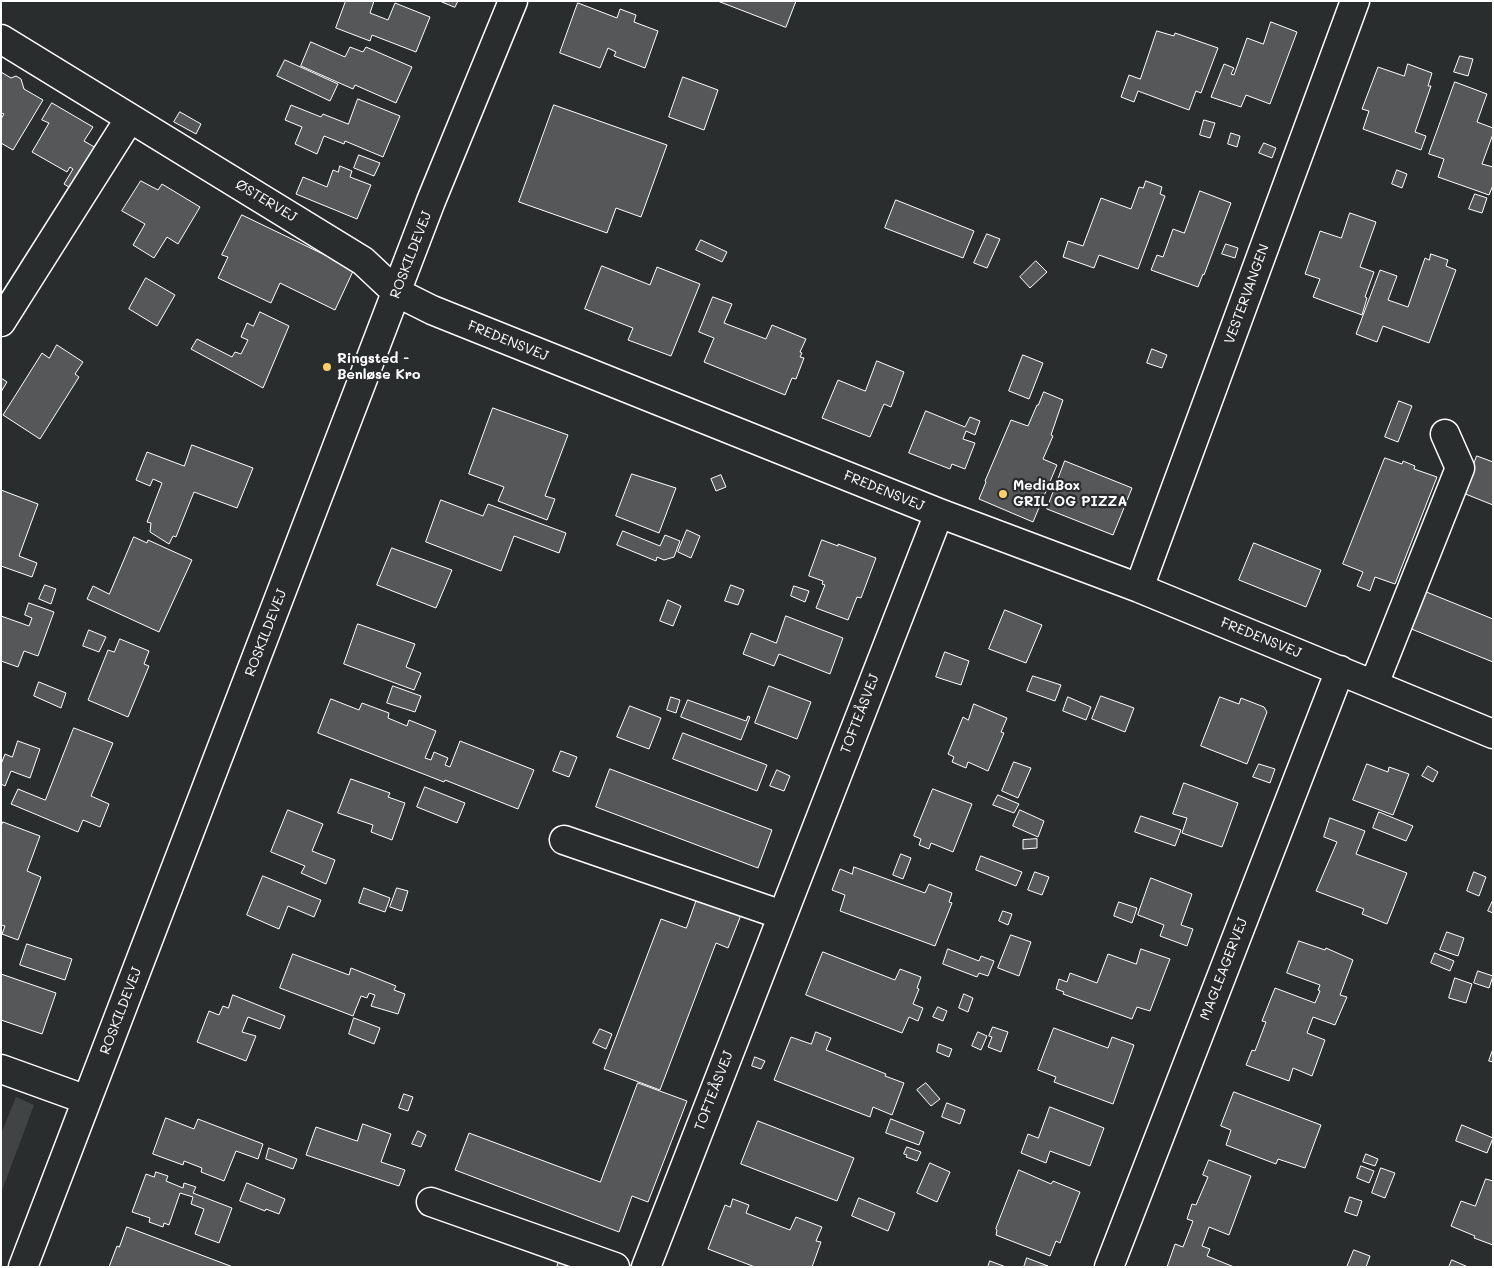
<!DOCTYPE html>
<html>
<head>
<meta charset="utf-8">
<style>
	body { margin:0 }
	#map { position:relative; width:1494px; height:1268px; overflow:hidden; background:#2a2d2e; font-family:Mali,sans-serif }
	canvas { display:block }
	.frame { position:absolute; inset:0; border:2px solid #fff; pointer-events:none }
</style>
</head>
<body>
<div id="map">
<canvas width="1494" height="1268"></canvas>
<div class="frame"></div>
</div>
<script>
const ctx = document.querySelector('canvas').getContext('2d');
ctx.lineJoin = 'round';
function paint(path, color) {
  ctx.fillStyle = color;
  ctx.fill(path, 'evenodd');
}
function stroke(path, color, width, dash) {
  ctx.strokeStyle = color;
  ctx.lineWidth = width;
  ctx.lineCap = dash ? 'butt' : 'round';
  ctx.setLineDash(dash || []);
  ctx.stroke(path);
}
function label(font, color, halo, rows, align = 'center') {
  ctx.font = font + ' Mali,sans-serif';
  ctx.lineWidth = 4.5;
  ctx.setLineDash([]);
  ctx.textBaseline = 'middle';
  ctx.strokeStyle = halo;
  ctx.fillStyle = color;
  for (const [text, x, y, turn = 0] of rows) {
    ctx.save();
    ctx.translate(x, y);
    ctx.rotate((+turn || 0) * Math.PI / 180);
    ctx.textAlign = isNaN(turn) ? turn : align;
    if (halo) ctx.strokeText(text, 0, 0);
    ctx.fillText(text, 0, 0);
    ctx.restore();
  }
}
paint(new Path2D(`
	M16 1097 34 1105 1 1193V1134Z`), '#414445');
const building = new Path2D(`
	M346 1H374L370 13 388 20 395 3 430 17 416 52 372 35 370 41 336 28Z
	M440 1H458L455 7Z
	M718 1H796L786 27Z
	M578 3 617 18 620 9 636 15 634 22 658 31 645 68 614 56 616 52 608 48 600 68 560 53Z
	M1271 22 1297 32 1270 104 1246 95 1241 107 1211 97 1224 64 1234 68 1231 74 1234 75 1247 38 1263 44Z
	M1157 31 1174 36 1175 33 1218 48 1201 93 1196 91 1189 110 1138 91 1134 102 1121 97 1129 75 1140 79Z
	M311 42 345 57 350 47 363 52 366 47 412 67 396 103 355 85 353 89 301 66Z
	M1460 56 1473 59 1468 76 1454 72Z
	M285 60 338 84 330 101 277 76Z
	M1408 64 1432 73 1428 86H1431L1415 132 1426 136 1421 150 1363 129 1369 111 1362 109 1378 67 1404 76Z
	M1 72 11 78 16 76 21 79 24 89 43 100 13 150 1 143V119L4 114 1 113Z
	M683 77 718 90 704 130 669 117Z
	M1455 82 1487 94 1477 122 1493 128V134L1482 164 1493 167V185L1489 195 1438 177 1444 159 1429 154Z
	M358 99 400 116 383 157 345 141 344 144 324 136 317 154 295 144 302 127 285 120 291 105 321 117 323 114 348 124Z
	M52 103 93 127 84 141 96 148 72 189 64 184 73 169 70 167 67 172 32 152 49 123 42 120Z
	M554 105 667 145 641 217 616 208 607 233 519 202Z
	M180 112 201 124 196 134 174 122Z
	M1204 120 1215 123 1210 138 1200 135Z
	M1231 133 1240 136 1237 147 1228 144Z
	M1264 143 1276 148 1272 158 1259 153Z
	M359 155 380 163 374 176 354 168Z
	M340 166 352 171 350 177 371 185 357 219 296 194 303 177 327 187 333 170 338 172Z
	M1397 170 1407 174 1402 188 1392 184Z
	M141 181 158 190 162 184 200 207 178 244 167 237 154 258 133 245 145 224 122 211Z
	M1146 181 1162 187 1160 194 1165 196 1138 269 1099 255 1094 268 1063 257 1068 241 1083 246 1101 198 1131 209 1139 187 1143 188Z
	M1200 191 1231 203 1204 275 1203 274 1198 287 1151 270 1157 255 1163 257 1173 229 1184 233Z
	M1475 194 1487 198 1482 213 1469 209Z
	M896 200 974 231 963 258 885 228Z
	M1350 213 1376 222 1360 267 1374 272 1365 297 1367 298 1362 315 1313 297 1320 279 1305 274 1320 231 1341 238Z
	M242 215 354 269 335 310 280 283 271 303 218 278 228 257 222 255Z
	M987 234 1000 239 987 268 974 263Z
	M701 240 727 252 722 262 696 250Z
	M1226 244 1238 248 1235 258 1222 254Z
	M1431 254 1448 260 1446 266 1456 270 1429 343 1383 326 1377 342 1356 334 1380 270 1397 276 1388 300 1408 307 1425 258 1429 260Z
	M1036 261 1047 272 1030 288 1020 277Z
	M602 266 650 285 657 267 700 284 671 356 628 340 633 328 585 309Z
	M146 278 175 295 157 326 129 309Z
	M713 297 732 304 724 323 766 339 772 325 806 339 800 352 802 353 800 357 804 358 796 379 792 378 785 395 704 362 714 338 699 332Z
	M260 312 289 326 263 388 191 349 197 339 232 357 235 352 241 354 248 340 241 337 247 323 253 326Z
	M57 345 83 362 75 374 79 377 40 439 3 415 42 353 49 358Z
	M1152 349 1167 355 1162 368 1147 363Z
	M1023 355 1043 363 1029 399 1009 391Z
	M877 361 904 372 891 407 884 404 870 437 822 418 838 380 865 391Z
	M1 378 7 382 1 392Z
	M1044 392 1063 400 1051 435 1053 436 1043 459 1057 465 1033 522 979 499 986 482 985 481 1011 420 1028 426 1037 405H1038Z
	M1399 401 1412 406 1398 442 1385 437Z
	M493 408 568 435 545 496 555 499 547 520 498 501 504 487 469 474Z
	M926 411 965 427 970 417 980 421 975 435 966 431 963 439 975 443 965 469 952 464 950 469 909 453Z
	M192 445 253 468 237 508 194 492 176 537 173 536 169 544 150 532 151 523 147 522 162 483 153 479 150 486 136 480 147 452 184 466Z
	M1477 456 1493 462V505L1463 493Z
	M1385 458 1402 464 1403 461 1415 466 1414 469 1437 477 1395 584 1375 577 1370 591 1357 586 1363 572 1343 564Z
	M1065 461 1132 488 1113 535 1047 509Z
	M632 474 676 488 659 533 616 516Z
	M721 475 726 487 716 491 711 479Z
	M1 490 38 504 19 556 37 563 32 577 1 566Z
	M441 500 483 516 488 504 566 533 559 553 514 536 501 571 426 542Z
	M687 530 700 536 691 558 678 552Z
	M623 531 660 546 665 535 680 541 674 557 664 560 657 557 656 561 617 545Z
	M134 537 147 543 148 540 192 560 159 632 87 599 93 586 109 594Z
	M822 540 838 546V544L876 558 861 598 857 597 848 620 816 608 825 585 822 584 823 581 809 576Z
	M1254 543 1321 570 1306 607 1239 580Z
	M392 548 452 570 436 608 377 585Z
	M45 585 56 589 51 604 39 599Z
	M731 585 744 590 738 605 725 601Z
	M794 586 809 591 805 602 791 596Z
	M1424 591 1493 619V662L1409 628Z
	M668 600 681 606 673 626 660 621Z
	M29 603 54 612 38 656 24 651 18 667 1 661V616L29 626 32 618 25 615Z
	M1005 610 1042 625 1026 663 989 649Z
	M786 616 843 638 830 674 779 654 774 666 743 654 751 633 776 643Z
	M358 624 415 644 406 667 421 673 414 690 344 664Z
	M89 630 106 637 99 652 83 646Z
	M120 639 149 651 144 664 149 666 128 717 88 700 108 650 114 652Z
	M945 652 969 661 961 685 936 677Z
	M1033 676 1061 685 1055 701 1027 691Z
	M39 682 66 693 61 708 34 696Z
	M393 686 421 696 415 712 387 703Z
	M769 686 811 702 797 739 755 723Z
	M1101 696 1134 708 1125 732 1092 719Z
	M671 697 680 700 676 713 667 710Z
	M1068 697 1091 707 1086 720 1063 711Z
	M1220 697 1239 704 1241 698 1264 707 1267 712 1247 764 1201 746Z
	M331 699 359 710 362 703 389 713 388 718 407 726 409 720 436 731 425 758 431 760 434 752 448 758 445 765 450 767 460 741 534 770 518 809 445 780 444 782 318 733Z
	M688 700 746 721 748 716 750 717 741 740 681 717Z
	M974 704 1007 718 1001 732 1004 733 988 771 968 762 966 768 952 762 954 757 948 754 963 717 968 720Z
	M630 706 661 718 649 749 617 737Z
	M74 728 113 743 91 796 109 804 100 827 83 820 78 832 11 804 18 789 45 800Z
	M683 733 767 765 757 791 673 759Z
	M18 741 40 749 30 778 11 771 5 786 1 784V764L5 754 12 757Z
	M561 751 577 757 569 777 553 771Z
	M1014 762 1031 768 1018 798 1002 791Z
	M1259 764 1275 769 1270 783 1253 777Z
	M1367 764 1388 772 1389 767 1409 774 1393 815 1353 800Z
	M1428 766 1438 772 1433 782 1422 776Z
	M610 769 772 830 758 868 596 807Z
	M777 770 790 776 784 791 770 786Z
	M351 779 390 793 388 797 405 803 392 840 371 832 373 825 338 813Z
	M1184 783 1238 803 1222 847 1182 833 1187 818 1173 814Z
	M425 787 465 803 457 823 417 807Z
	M933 789 972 804 953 852 931 843 929 849 919 845 921 839 914 836Z
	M998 795 1019 804 1014 813 993 805Z
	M288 810 323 824 312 851 335 860 326 884 301 873 305 866 271 852Z
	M1020 810 1044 821 1038 837 1013 826Z
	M1379 812 1413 826 1406 841 1373 828Z
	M1141 816 1181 830 1175 846 1135 832Z
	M1330 818 1365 831 1356 854 1407 873 1387 924 1362 914 1364 909 1316 891 1337 842 1324 837Z
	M3 822 40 836 27 871 41 877 18 940 2 934 5 926 1 925V827Z
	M1037 839V848L1023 849V840Z
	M901 854 911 858 903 879 893 875Z
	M981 856 1022 872 1016 886 976 870Z
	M854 867 925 893 929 884 952 893 949 902 952 903 935 946 840 911 845 895 832 890 840 869 852 874Z
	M1035 872 1049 877 1042 895 1028 890Z
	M1474 872 1486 877 1479 896 1467 891Z
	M263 876 321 900 314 917 288 906 279 929 247 915Z
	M1151 878 1192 894 1181 925 1193 929 1187 946 1160 936 1164 925 1138 915Z
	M364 888 390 898 385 912 359 903Z
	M397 888 408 891 402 911 390 907Z
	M697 899 741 915 728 948 716 943 660 1090 604 1069 661 919 686 928Z
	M1493 900V913L1488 911Z
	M1119 902 1137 908 1132 923 1114 916Z
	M1003 911 1012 914 1008 925 999 921Z
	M1447 932 1464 938 1458 956 1440 950Z
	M1011 935 1031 942 1019 976 998 968Z
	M1299 941 1325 950 1326 948 1353 960 1340 995 1347 997 1335 1025 1313 1017 1307 1033 1325 1040 1312 1076 1293 1068 1289 1081 1246 1065 1252 1050 1255 1051 1266 1022 1262 1021 1275 988 1315 1003 1320 991 1318 990 1320 985 1287 973Z
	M27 944 72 959 65 980 20 965Z
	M948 949 979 961 981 956 994 961 988 976 979 973 977 977 943 964Z
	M1141 949 1170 959 1150 1011 1137 1007 1132 1019 1063 994 1064 992 1056 989 1059 979 1067 982 1070 973 1097 983 1108 954 1136 964Z
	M823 952 895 980 900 969 921 977 917 988 919 989 913 1004 923 1008 918 1021 909 1017 902 1033 806 995Z
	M1435 953 1454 961 1450 971 1431 963Z
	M293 954 349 975 351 968 396 986 394 990 405 994 398 1014 371 1006 375 995 369 993 367 998 361 996 353 1016 280 988Z
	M1478 971 1493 976 1489 988 1474 983Z
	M1 974 56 993 42 1034 1 1020Z
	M1455 978 1472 984 1466 1003 1449 998Z
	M964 994 973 998 968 1012 959 1008Z
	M233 995 285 1016 280 1029 248 1017 242 1032 256 1036 246 1061 197 1042 209 1011 219 1015 223 1006 228 1008Z
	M938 1007 947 1011 943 1021 933 1017Z
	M354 1018 380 1028 374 1044 349 1034Z
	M993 1027 1008 1032 1001 1052 988 1047 992 1037 989 1036Z
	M1054 1028 1108 1048 1112 1037 1134 1045 1113 1104 1054 1082 1056 1077 1038 1070Z
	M600 1029 612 1034 606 1049 593 1043Z
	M816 1032 831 1038 826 1050 886 1074 885 1076 904 1083 892 1115 873 1107 870 1117 774 1080 791 1037 811 1044Z
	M978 1032 987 1036 981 1050 972 1046Z
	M939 1044 952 1049 949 1057 937 1052Z
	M1493 1049V1062L1489 1061Z
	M755 1057 765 1061 761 1069 752 1066Z
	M638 1083 687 1101 648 1202 632 1196 619 1232 455 1170 469 1133 600 1182Z
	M926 1083 940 1099 931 1106 917 1090Z
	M1234 1092 1321 1125 1305 1168 1278 1159 1276 1164 1226 1145 1231 1130 1221 1126Z
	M404 1094 413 1097 408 1111 399 1108Z
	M947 1103 965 1110 960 1124 942 1117Z
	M1050 1107 1104 1128 1090 1166 1050 1151 1046 1163 1021 1153 1028 1134 1038 1138Z
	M166 1118 194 1129 198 1119 263 1144 258 1159 236 1151 224 1181 201 1172 202 1168 184 1161 183 1165 153 1154Z
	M891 1119 924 1132 919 1145 886 1133Z
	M758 1121 854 1158 837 1201 741 1164Z
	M363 1124 391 1134 381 1162 405 1170 399 1186 306 1155 316 1127 357 1141Z
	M1462 1125 1493 1138 1487 1153 1456 1141Z
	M418 1131 426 1135 421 1147 412 1144Z
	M907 1147 921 1152 917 1161 906 1157 907 1155 904 1154Z
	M269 1148 297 1159 293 1169 266 1159Z
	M1366 1154 1378 1159 1375 1166 1363 1162Z
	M1209 1160 1251 1176 1229 1235 1209 1227 1202 1246 1210 1249 1207 1256 1234 1267H1167L1175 1244 1183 1247 1193 1221 1187 1219 1192 1204 1196 1205 1208 1177 1203 1175Z
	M930 1163 950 1172 937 1202 917 1193Z
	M1361 1166 1374 1171 1369 1183 1357 1178Z
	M1381 1168 1395 1173 1385 1198 1372 1193Z
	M1019 1170 1051 1184 1053 1181 1080 1192 1060 1243 1056 1241 1050 1256 996 1235 997 1230 996 1229Z
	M156 1172 168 1176 166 1181 183 1188 184 1183 196 1187 193 1193 232 1208 219 1243 195 1234 204 1209 191 1204 193 1197 180 1193 169 1225 164 1223 163 1227 149 1222 150 1218 132 1212 146 1174 154 1177Z
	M1486 1179 1493 1181V1245L1474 1238 1475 1236 1451 1226 1461 1201 1475 1206Z
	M247 1183 285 1199 279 1214 266 1209 265 1211 240 1201Z
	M1350 1197 1362 1201 1357 1216 1345 1212Z
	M859 1198 895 1213 888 1231 852 1216Z
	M733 1199 749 1205 746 1213 790 1230 796 1217 822 1227 816 1241 821 1242 812 1267H755L708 1249 725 1205 730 1207Z
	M127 1227 233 1267H109L117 1246 119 1247Z
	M1354 1250 1370 1256 1366 1267H1347Z
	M1027 1258 1048 1266 1024 1267Z
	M1452 1260 1468 1267H1449Z
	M559 1261 574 1267H557Z
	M990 1261 1006 1267H988Z`);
paint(building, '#555758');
stroke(building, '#fff', 1);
const minor = new Path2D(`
	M1 39 363 261 396 292 432 310 939 513 1139 588 1493 734
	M1 322 130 118
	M1139 588 1355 1
	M1374 684 1460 468 1445 434
	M564 840 782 915
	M1 1069 87 1100
	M431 1202 615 1267
	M23 1267 431 201 513 1
	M646 1267 939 513
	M1109 1267 1340 670`);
stroke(minor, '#fff', 31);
stroke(minor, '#2a2d2e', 28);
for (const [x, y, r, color] of [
	[327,367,5,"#ffd166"],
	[1003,494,5,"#ffd166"]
]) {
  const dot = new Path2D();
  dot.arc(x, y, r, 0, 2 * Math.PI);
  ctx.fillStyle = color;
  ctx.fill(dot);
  stroke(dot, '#2a2d2e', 2);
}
label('14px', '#fff', '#2a2d2e', [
	["ØSTERVEJ",266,201,31],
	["ROSKILDEVEJ",411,255,-69],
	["VESTERVANGEN",1247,294,-70],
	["FREDENSVEJ",508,341,22],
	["FREDENSVEJ",884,491,22],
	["ROSKILDEVEJ",266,633,-69],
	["FREDENSVEJ",1261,638,22],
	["TOFTEÅSVEJ",860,714,-69],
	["MAGLEAGERVEJ",1224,969,-69],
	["ROSKILDEVEJ",121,1011,-69],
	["TOFTEÅSVEJ",714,1091,-69]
]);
label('bold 14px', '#fff', '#2a2d2e', [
	["Ringsted -",337,359],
	["Benløse Kro",337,375],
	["MediaBox",1013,486],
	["GRIL OG PIZZA",1013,502]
], 'left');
</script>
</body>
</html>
